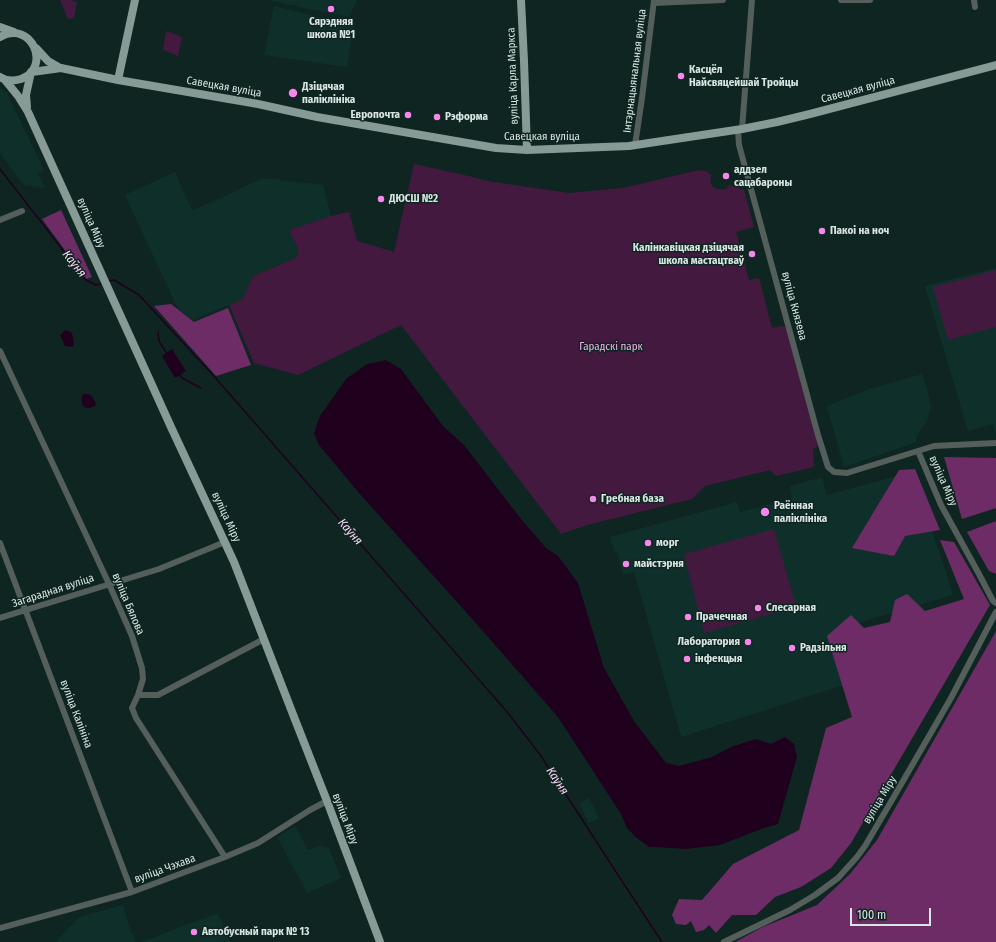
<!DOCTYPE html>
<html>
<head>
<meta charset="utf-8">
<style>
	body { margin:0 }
	#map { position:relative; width:996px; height:942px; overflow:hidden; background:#0f2521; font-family:"Fira Sans Condensed",sans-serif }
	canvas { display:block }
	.scale { position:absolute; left:850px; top:908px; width:81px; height:18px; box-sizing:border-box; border:2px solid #d8e5e2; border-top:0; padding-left:5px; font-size:12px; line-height:14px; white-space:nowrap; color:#d8e5e2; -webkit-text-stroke:3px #0f2521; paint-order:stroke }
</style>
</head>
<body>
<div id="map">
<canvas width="996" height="942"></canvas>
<div class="scale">100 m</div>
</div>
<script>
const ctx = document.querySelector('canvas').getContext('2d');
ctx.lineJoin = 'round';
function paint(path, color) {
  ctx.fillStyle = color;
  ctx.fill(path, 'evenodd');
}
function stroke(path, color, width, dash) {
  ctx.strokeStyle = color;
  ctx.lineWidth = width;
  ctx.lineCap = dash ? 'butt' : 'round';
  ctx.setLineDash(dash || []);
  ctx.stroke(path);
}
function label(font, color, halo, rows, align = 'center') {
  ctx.font = font + ' "Fira Sans Condensed",sans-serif';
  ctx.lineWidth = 3;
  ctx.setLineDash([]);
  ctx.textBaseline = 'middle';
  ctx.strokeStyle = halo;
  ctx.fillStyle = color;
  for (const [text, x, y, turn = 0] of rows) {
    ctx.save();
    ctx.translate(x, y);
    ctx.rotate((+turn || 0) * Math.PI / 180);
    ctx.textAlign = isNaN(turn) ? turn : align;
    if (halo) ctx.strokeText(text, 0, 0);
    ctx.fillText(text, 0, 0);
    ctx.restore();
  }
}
paint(new Path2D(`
	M267 0H357L349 17Z
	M274 6 354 26 347 67 264 55Z
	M0 88 7 93 44 170 38 173 45 188 24 185 0 153Z
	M175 172 192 210 221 198 263 178 323 185 331 216 289 230 299 251 296 258 253 276 243 299 193 320 178 309 125 195Z
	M996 268V432L993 424 968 431 925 286Z
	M922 374 928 393 931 408 927 421 916 437 917 442 844 467 827 406 870 389Z
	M911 472 945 569 953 595 854 624 869 677 681 737 634 572 623 575 618 556 613 547 610 537 737 502 740 512 792 498 790 486 822 477 827 495Z
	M589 798 599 818 589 823 579 803Z
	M295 826 308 850 320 846 329 848 341 878 307 893 306 891 277 837Z
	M123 905 131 933 133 934 135 942H56L61 936 79 917Z
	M218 913 230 942H141Z`), '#0f302a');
paint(new Path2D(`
	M60 0H70L77 2 74 18 68 19Z
	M166 31 182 37 178 56 163 50Z
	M414 164 473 177 487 181 569 193 623 188 699 170 706 171 711 175C709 188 714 190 726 189L729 185 744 190 754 227 736 232 749 280 759 278 772 328 781 326 786 327 788 332 818 446 813 449 814 467 776 476 770 470 705 486 692 499 587 525 561 534 401 325 298 375 254 363 229 305 243 299 253 276 296 258 299 251 289 230 331 216 349 212 357 241 394 252Z
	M996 270V327L948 340 933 287Z
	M774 529 796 607 704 633 684 554Z`), '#441940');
paint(new Path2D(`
	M61 210 92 277 86 279 42 219Z
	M171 304 194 322 228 308 251 365 216 376 154 306Z
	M944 457 996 458V508L962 519Z
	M915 469 940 530 905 536 894 556 852 548 899 470Z
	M996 521V574L989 571 967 532Z
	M940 540 954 542 990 605 851 843 831 868 801 887 775 897 756 915H732L716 933 709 925 704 930 696 932 691 921 686 925 676 924 672 915 679 899 702 900 733 864 799 830 826 728 852 717 827 636 851 615 864 628 890 622 895 600 907 594 925 611 964 599Z
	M996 631V942H735L763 927 817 905 850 874 877 840Z`), '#6e2c67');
paint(new Path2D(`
	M66 330 72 333 74 343 73 347 65 346 60 335Z
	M172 349 186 371 175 378 162 356Z
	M386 360 401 369 443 426 464 445 521 519 546 548 558 556 578 583 604 668 634 721 666 763 679 766 712 757 731 747 756 739 771 744 785 737 794 744 797 757 778 824 764 828 720 845 686 849 656 847H649L637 838 627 828 621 814 558 717 474 621 359 493 319 445 314 433 320 416 346 379 367 364Z
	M84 394C94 394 91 397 96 403L95 406C86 410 80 408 82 396Z`), '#1f011d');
stroke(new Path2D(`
	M0 169 86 280 96 285 103 283
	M109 281 114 280 139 295 213 375 508 713 541 756 618 875 662 942
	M158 332 159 341 167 354
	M179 374 182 378 201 388`), '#1f011d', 1.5);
stroke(new Path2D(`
	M841 0H870
	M974 0 975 7
	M654 3 723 0
	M742 129 752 0
	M738 130 739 145 818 435 828 467 834 472 847 473 934 446 996 443
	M635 145 642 98 654 0
	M0 220 22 211
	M0 351 109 584 132 636 142 668 143 679 138 695 132 708 136 718 225 857
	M918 451 941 505 979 574 993 601 996 603
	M0 543 132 892
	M0 618 159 569 225 542
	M138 695H158L264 639
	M0 928 132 892 225 857 258 843 310 810 327 801
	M724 942 790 910 815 895 838 878 857 857 865 846 892 800 951 698 996 612`), '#545e5b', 6);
stroke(new Path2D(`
	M521 0 524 61 527 150
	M0 27 14 32
	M0 37C32 19 52 68 21 79 14 81 6 81 0 77
	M36 48 48 61 60 68
	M32 72 61 68 118 80 258 104 317 117 496 148 527 150 629 146 742 129 777 122 810 114 996 65
	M5 80 18 96 28 112 171 427 234 562 294 717 327 801 380 942
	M118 80 135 0
	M27 107 26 95 31 72`), '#869b96', 8);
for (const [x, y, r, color] of [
	[331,9,4,"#f788eb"],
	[681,76,4,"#f788eb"],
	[293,93,5,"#f788eb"],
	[408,115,4,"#f788eb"],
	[437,117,4,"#f788eb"],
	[726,176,4,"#f788eb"],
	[381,199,4,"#f788eb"],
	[822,231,4,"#f788eb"],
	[752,254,4,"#f788eb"],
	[593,499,4,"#f788eb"],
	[765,512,5,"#f788eb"],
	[648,543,4,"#f788eb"],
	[626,564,4,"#f788eb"],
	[758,608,4,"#f788eb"],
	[688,617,4,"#f788eb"],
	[748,642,4,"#f788eb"],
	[792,648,4,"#f788eb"],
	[687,659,4,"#f788eb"],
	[194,932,4,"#f788eb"]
]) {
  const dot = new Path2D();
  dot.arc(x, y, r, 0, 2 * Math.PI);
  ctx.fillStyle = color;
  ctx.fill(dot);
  stroke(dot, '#0f2521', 1.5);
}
label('bold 11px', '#d8e5e2', '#0f2521', [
	["Сярэдняя",331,22,"center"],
	["школа №1",331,35,"center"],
	["Касцёл",689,70],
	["Найсвяцейшай Тройцы",689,83],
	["Дзіцячая",302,87],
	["паліклініка",302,100],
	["Европочта",400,115,"right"],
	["Рэформа",445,117],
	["аддзел",734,170],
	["сацабароны",734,183],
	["ДЮСШ №2",389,199],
	["Пакоі на ноч",830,231],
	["Калінкавіцкая дзіцячая",744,248,"right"],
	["школа мастацтваў",744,261,"right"],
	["Гребная база",601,499],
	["Раённая",774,506],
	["паліклініка",774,519],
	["морг",656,543],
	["майстэрня",634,564],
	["Слесарная",766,608],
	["Прачечная",696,617],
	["Лаборатория",740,642,"right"],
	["Радзільня",800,648],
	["інфекцыя",695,659],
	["Автобусный парк № 13",202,932]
], 'left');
label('11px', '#d8e5e2', '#0f2521', [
	["Інтэрнацыянальная вуліца",635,71,-83],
	["вуліца Карла Маркса",513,76,-92],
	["Савецкая вуліца",224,87,10],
	["Савецкая вуліца",858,90,-15],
	["Савецкая вуліца",542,137],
	["вуліца Міру",91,223,66],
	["вуліца Князева",794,306,75],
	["вуліца Міру",943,481,66],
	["вуліца Міру",226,517,65],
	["Загарадная вуліца",53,591,-18],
	["вуліца Бялова",128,604,67],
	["вуліца Калініна",76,714,69],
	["вуліца Міру",880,800,-59],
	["вуліца Міру",345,819,69],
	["вуліца Чэхава",165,869,-20]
]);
label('11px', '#f7aced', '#0f2521', [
	["Гарадскі парк",611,347]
]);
label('italic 12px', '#fdd6f7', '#0f2521', [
	["Каўня",74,264,52],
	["Каўня",350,532,49],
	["Каўня",557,781,57]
]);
</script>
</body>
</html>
